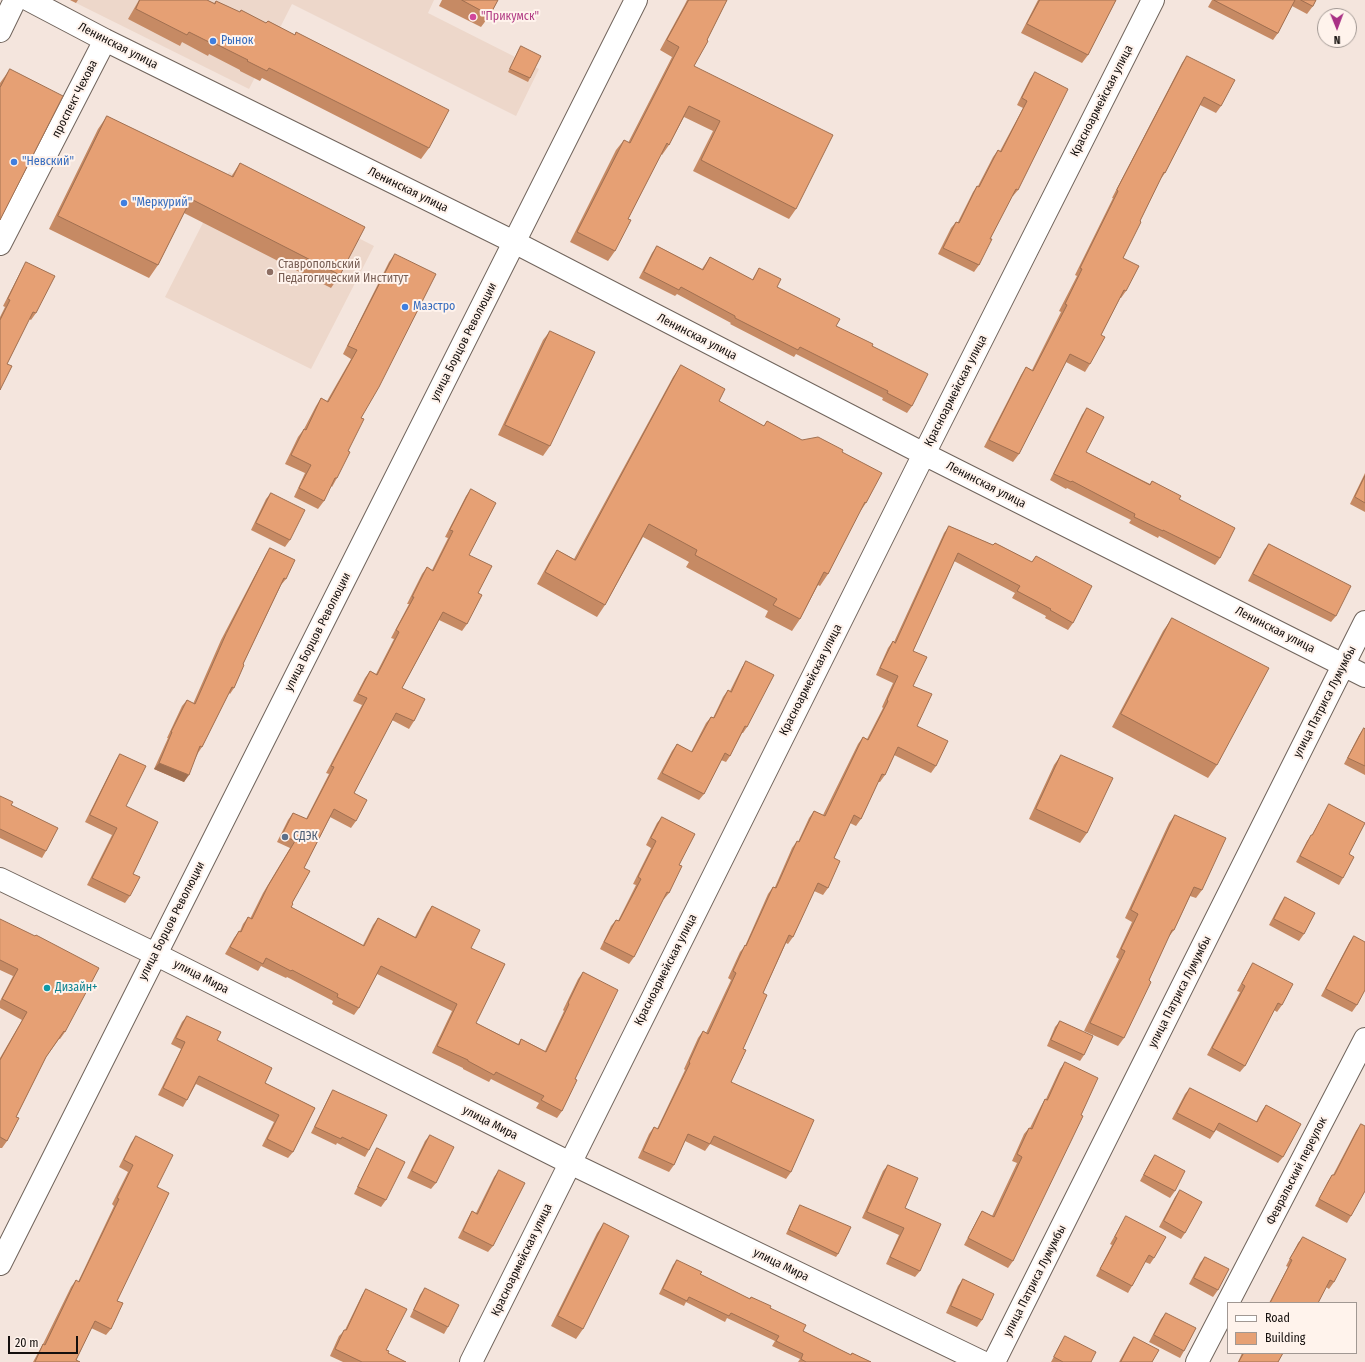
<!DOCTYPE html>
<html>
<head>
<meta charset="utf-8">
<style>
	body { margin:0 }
	#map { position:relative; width:1365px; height:1362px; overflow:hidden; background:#f4e5dd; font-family:"Fira Sans Condensed",sans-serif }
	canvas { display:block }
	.legend { position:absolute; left:1227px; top:1302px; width:130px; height:52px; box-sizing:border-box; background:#fff3ec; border:1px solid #a19893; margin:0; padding:5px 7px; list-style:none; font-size:12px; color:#140f0d }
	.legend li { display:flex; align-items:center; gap:8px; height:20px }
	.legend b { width:20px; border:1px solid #a19893 }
	.north { position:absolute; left:1317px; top:8px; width:40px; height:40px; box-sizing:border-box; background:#fff3ec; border:1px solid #a19893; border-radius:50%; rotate:179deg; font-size:11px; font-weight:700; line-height:16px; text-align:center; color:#140f0d }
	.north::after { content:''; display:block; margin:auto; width:14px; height:18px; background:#a93085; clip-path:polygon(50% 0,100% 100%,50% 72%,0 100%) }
	.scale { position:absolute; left:8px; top:1336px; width:70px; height:18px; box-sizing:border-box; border:2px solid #140f0d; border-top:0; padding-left:5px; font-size:12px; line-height:14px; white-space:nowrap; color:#140f0d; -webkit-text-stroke:3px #fff3ec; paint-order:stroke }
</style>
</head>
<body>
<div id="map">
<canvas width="1365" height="1362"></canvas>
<ul class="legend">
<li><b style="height:5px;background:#fff"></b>Road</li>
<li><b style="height:11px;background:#e6a074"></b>Building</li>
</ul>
<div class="north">N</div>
<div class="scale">20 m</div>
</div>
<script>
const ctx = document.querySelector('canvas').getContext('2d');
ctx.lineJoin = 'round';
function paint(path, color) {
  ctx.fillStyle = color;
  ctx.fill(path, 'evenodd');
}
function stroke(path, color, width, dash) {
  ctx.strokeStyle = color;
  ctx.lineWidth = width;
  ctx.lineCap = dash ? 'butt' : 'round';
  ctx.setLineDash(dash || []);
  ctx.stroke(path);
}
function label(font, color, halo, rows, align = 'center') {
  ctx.font = font + ' "Fira Sans Condensed",sans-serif';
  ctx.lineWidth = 4;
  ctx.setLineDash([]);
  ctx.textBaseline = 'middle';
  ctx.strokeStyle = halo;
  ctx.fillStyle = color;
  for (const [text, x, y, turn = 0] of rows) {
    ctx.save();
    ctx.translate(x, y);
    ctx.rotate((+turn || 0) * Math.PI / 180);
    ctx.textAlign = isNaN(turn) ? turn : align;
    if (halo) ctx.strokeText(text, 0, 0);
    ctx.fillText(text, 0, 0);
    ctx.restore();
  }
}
paint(new Path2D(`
	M70 0H434L428 13 539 69 516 116 292 4 249 89Z
	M229 172 374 246 311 369 165 297Z`), '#edd7ca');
const minor = new Path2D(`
	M29 0 105 40 514 242 924 454 1365 676
	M0 31 15 0
	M0 244 105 40
	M0 879 155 954 570 1163 982 1362
	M471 1362 924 454 1153 0
	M994 1362 1365 622
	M1197 1362 1365 1039`);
const major = new Path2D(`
	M0 1264 636 0`);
stroke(minor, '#70645c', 24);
stroke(major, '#70645c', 24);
stroke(minor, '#fff', 22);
stroke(major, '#fff', 22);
paint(new Path2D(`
	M70 0H78L76 3Z
	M139 0H207L214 3 216 1 239 12 266 23 268 21 295 35 296 32 429 148 421 159 262 78 260 81 240 71V70L209 54 208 56 182 42 180 46 128 19Z
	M442 0H498L490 15 481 27 439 6Z
	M687 0H727L694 66 796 209 789 219 693 171 713 131 684 117 669 145 662 155 661 154 628 219 615 251 608 261 570 242 616 150 624 140 628 143 672 57 660 50 684 6Z
	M1038 0H1116L1088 55 1082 63 1021 33Z
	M1212 0H1316L1313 6 1307 14 1292 6 1278 33 1273 40 1208 7Z
	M521 46 530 78 528 82 508 72 519 49Z
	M1187 56 1221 106 1216 113 1200 105 1165 173 1160 180 1140 221 1123 258 1126 291 1121 298H1120L1101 335 1090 364 1085 372 1066 362 1019 454 1013 462 984 447 1021 375 1026 367 1032 370 1061 312 1059 311 1077 276 1075 275 1113 198H1112L1182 63Z
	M10 69 0 220V83Z
	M1035 72 1018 190 1013 196H1012L990 239 979 265 974 272 938 254 951 228 956 222H958L973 192 977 186H978L993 157 998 150 1000 151 1023 108 1017 105 1030 79Z
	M107 116 231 177 240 163 340 275 331 288 184 213 158 265 149 278 49 229 98 129Z
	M657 246 702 269 710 257 752 280 759 268 777 287 836 326 872 346 912 406 907 413 882 400 883 398 796 354 794 357 730 324 731 323 677 294 675 296 639 278 652 253Z
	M395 254 361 418 337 478 332 487 331 486 324 501 318 509 294 497 305 473 285 464 298 437 304 429 316 406 321 398 327 401 351 359 343 354 389 262Z
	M26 262 36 313 31 320 29 319 7 364 0 390V317L5 307 3 306 22 269Z
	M550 331V446L543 456 498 435 543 340Z
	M681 365 719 401 764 426 767 421 802 440 842 452 866 503 859 513 828 574 820 586 818 585 800 619 792 631 765 617 768 611 686 567 689 562 643 537 605 605 597 617 537 584 549 562 557 550 574 559 673 377Z
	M1087 408 1086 452 1150 484 1152 481 1179 499 1220 558 1215 565 1159 536 1158 538 1129 523 1131 520 1067 488 1066 489 1050 480 1082 415Z
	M1365 473V512L1350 504Z
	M471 489 469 555 478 593 467 624 462 631 439 620 402 688 414 721 409 729 392 720 354 793 356 821 351 828 330 817 304 868 292 903 291 907 363 945 373 925 378 918 415 937 427 913 432 906 471 948 476 1023 518 1044 521 1039 545 1051 564 1011 563 1010 578 979 583 972 575 1079 562 1111 557 1118 536 1108 539 1103 491 1079 489 1082 463 1069V1068L432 1053 452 1011 377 974 359 1008 354 1015 332 1004 333 1001 287 977 286 978 261 966 258 971 225 954 234 938 239 931H240L243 924 248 917 250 919 263 893 290 848 277 842 288 820 293 813 306 819 329 774 326 773 362 705 353 701 365 678 370 671 376 674 394 639 391 638 409 604H407L422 574 427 567 432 570 448 538 445 537 466 496Z
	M271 493 290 540 285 547 251 530 266 499Z
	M949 526 993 545 995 543 1032 562 1036 556 1073 623 1068 630 1045 618 1046 616 1012 598 1015 593 954 561 913 651V686L917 726 936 766 931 773 894 755 885 775 880 782H878L861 819 856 826 850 823 834 858 828 888 823 895 814 891 793 937 788 944 786 943 763 993 731 1082 791 1172 786 1179 710 1144 705 1151 685 1141 674 1165 669 1172 638 1158 649 1134 654 1127 657 1129 685 1070 684 1069 698 1038 703 1031 706 1033 731 980 728 978 740 952 745 946 768 894 773 887H775L792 848 797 841 798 842 809 818 814 811 823 815 858 744 863 737 867 739 883 708 882 707 893 683 876 675 888 648 893 641 894 642 944 533Z
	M1269 544 1336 616 1331 622 1248 581 1264 550Z
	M270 548 286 579 281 585 243 664 234 688 230 694 229 693 202 747 198 753 184 782 154 769 168 738H167L182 706 187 700 193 704 221 640 266 554Z
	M1172 618 1217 765 1208 778 1112 727 1163 631Z
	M746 661 747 727 743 733H742L730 756 726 762 721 760 704 794 699 800 657 779 672 751 677 744 691 752 706 723 711 717 713 718 723 697 728 690 730 691 742 667Z
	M1364 728 1365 729V775L1344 764 1359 735Z
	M120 754 126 806 130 896 125 903 87 885 112 835 85 822 116 760Z
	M1061 755 1087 833 1080 843 1029 819 1054 765Z
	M0 796 11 805 46 851 42 858 0 838Z
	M1329 804 1349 854 1343 878 1339 885 1296 862 1307 841 1312 835 1325 811Z
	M1175 815 1202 890 1196 898 1190 896 1174 930 1168 938 1149 980 1124 1038 1118 1046 1084 1031 1119 959 1116 957 1132 922 1125 918 1169 823Z
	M662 817 679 865 669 893 664 899H663L634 957 629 964 600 949 611 926 616 920 618 921 636 885 633 884 651 848 646 845 657 823Z
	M1285 897 1304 934 1299 941 1269 925 1280 904Z
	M0 919 65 1032 60 1039H59L46 1057 16 1117 7 1141 2 1148H0V1058L22 1020 0 1008V1001L13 976 0 970Z
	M1354 936 1357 1005 1352 1012 1321 996 1349 943Z
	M1253 963 1282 1005 1277 1012 1274 1010 1245 1066 1240 1072 1207 1055 1240 992 1237 991 1249 969Z
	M187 1016 217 1040 265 1083 315 1108 293 1152 288 1158 262 1146 274 1122 196 1084 187 1100 183 1107 158 1095 181 1049 171 1044 182 1022Z
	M1060 1021 1084 1055 1080 1061 1047 1046 1055 1027Z
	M1065 1062 1013 1261 1008 1268 964 1245 978 1218 982 1211 992 1216 1017 1163 1012 1161 1024 1134 1029 1128H1030L1041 1106 1045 1099H1046L1060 1069Z
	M1190 1088 1256 1122 1261 1112 1266 1105 1283 1157 1278 1163 1216 1130 1210 1139 1172 1119 1185 1094Z
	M333 1090 369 1150 365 1157 337 1143 336 1145 311 1133 329 1097Z
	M1361 1124 1351 1216 1347 1223 1315 1206 1328 1181 1332 1175H1333L1356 1131Z
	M430 1135 436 1183 431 1189 407 1178 425 1141Z
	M136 1136 157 1187 117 1301 111 1329 106 1335 91 1328 76 1360 80 1362H33L39 1351 43 1344 71 1287 76 1280 78 1282 114 1206 112 1204 128 1172 119 1167 131 1143Z
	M377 1148 386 1200 381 1207 354 1194 373 1155Z
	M1155 1155 1175 1191 1170 1198 1140 1181 1150 1162Z
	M888 1165 905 1208 920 1271 915 1277 886 1264 899 1235 862 1218 883 1171Z
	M499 1170 493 1246 488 1252 458 1238 468 1218 472 1211 476 1213 494 1177Z
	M1180 1190 1185 1233 1181 1239 1159 1227 1175 1197Z
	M800 1205 838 1254 836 1257 786 1234 798 1208Z
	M1126 1216 1154 1258 1150 1264 1145 1262 1132 1286 1128 1293 1096 1276 1112 1245 1110 1244Z
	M604 1223 583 1329 576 1339 551 1326 597 1233Z
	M1303 1237 1334 1282 1329 1289 1326 1287 1318 1303H1269L1288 1267 1286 1266 1298 1243Z
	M1205 1257 1218 1290 1213 1297 1189 1284 1200 1263Z
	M677 1260 700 1274 750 1299 751 1297 770 1308 803 1331 851 1355 852 1353 871 1362H798L800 1359 772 1346 775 1341 727 1318 725 1322 686 1302 684 1306 659 1294 673 1265Z
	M963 1279 982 1320 977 1327 946 1313 958 1286Z
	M425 1288 448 1327 444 1334 410 1317 420 1295Z
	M366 1289 386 1350 388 1353 406 1362H343L330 1356 339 1336 345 1330 362 1295Z
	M1166 1313 1184 1351 1180 1358 1149 1342 1161 1319Z
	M1065 1336 1091 1362H1051L1061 1343Z
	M1134 1337 1152 1362H1119L1129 1344Z
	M1242 1353H1283L1278 1362H1238Z`), '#c68a64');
paint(new Path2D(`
	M159 763 189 775 184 782 154 769Z`), '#a17051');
const building = new Path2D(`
	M140 0H207L215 4 216 1 240 12 241 10 266 23 268 21 295 35 296 32 449 110 429 148 269 68 267 71 247 61 248 60 216 44 215 45 189 32 187 35 136 9Z
	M462 0H498L490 15Z
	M689 0H727L707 40 708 41 694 66 833 135 796 209 701 160 720 121 689 106 669 145 667 143 628 219 631 220 615 251 577 232 624 140 630 143 679 47 667 40Z
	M1040 0H1116L1088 55 1027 24Z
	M1214 0H1295L1278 33Z
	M1301 0H1316L1313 6Z
	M521 46 541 56 530 78 510 69Z
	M1187 56 1235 80 1221 106 1204 97 1165 173 1164 172 1140 221 1141 222 1123 258 1139 266 1126 291 1124 290 1101 335 1105 337 1090 364 1070 354 1019 454 989 440 1026 367 1033 371 1067 305 1065 304 1082 269 1080 268 1118 191 1117 190Z
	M10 69 63 96 0 220V88Z
	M1035 72 1068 89 1018 190 1016 189 990 239H992L979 265 943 248 956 222 959 223 977 186 979 187 998 150 1001 152 1027 101 1022 98Z
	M107 116 233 177 240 163 365 227 340 275 191 199 158 265 58 216Z
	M657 246 703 270 710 257 753 280 759 268 781 279 777 287 840 319 836 326 873 344 872 346 928 374 912 406 887 393 888 391 800 347 798 350 735 318V316L681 287 679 290 644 272Z
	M395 254 436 274 379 387 361 418 364 419 348 451 350 452 337 478H335L324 501 299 488 311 465 291 455 304 429 306 430 321 398 328 402 357 350 348 346Z
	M26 262 55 276 36 313 33 312 7 364 12 366 0 390V320L10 300 8 299Z
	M550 331 595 352 550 446 505 425Z
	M681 365 725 389 719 401 764 426 767 421 802 440 818 437 843 450 842 452 882 473 866 503 865 502 828 574 824 572 800 619 773 605 777 599 695 555 697 550 649 524 605 605 545 572 557 550 575 560Z
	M1087 408 1104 417 1086 452 1150 485 1152 481 1181 496 1179 499 1235 528 1220 558 1163 530V531L1134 517 1135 514 1072 481 1071 482 1054 474Z
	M1365 476V503L1355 497Z
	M471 489 496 503 469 555 492 566 478 593 482 595 467 624 443 612 402 688 425 699 414 721 396 713 354 793 367 800 356 821 334 809 304 868 310 871 292 903 293 904 291 907 364 946 378 918 416 938 432 906 480 930 471 948 505 964 476 1023 519 1045 521 1039 546 1052 569 1004 568 1003 583 972 618 990 575 1079 577 1080 562 1111 541 1100 544 1096 496 1072 494 1075 468 1061V1060L437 1046 457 1004 381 966 359 1008 337 997 338 994 292 970 291 971 266 958 263 964 230 947 239 931 241 932 248 917 252 919 268 886 295 841 282 835 293 813 307 819 334 767 331 766 367 698 358 694 370 671 377 675 399 632 396 630 414 597H412L427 567 433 571 453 531 450 530Z
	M271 493 305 510 290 540 256 523Z
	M949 526 993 545 995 543 1032 562 1036 556 1092 586 1073 623 1050 610 1051 609 1017 591 1020 586 958 553 913 651 927 657 913 686 932 694 917 726 948 741 936 766 898 747 885 775 882 774 861 819 854 815 834 858 840 861 828 888 818 883 793 937 789 935 763 993 767 995 743 1049 746 1050 731 1082 814 1120 791 1172 714 1136 710 1144 688 1134 674 1165 643 1151 654 1127 658 1129 690 1063 689 1062 703 1031 708 1034 736 973 733 971 745 945 746 946 773 887 776 888 797 841 799 842 814 811 825 816 863 737 868 740 888 701 887 700 898 676 880 668 893 641 895 643Z
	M1269 544 1351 586 1336 616 1253 574Z
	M270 548 295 560 286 579 284 578 243 664 244 665 234 688 232 687 202 747 200 746 189 775 159 763 172 732H171L187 700 195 704 226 634Z
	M1172 618 1269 668 1217 765 1121 714Z
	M746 661 774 675 747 727 745 726 730 756 725 753 704 794 662 773 677 744 692 752 711 717 714 718 728 690 731 692Z
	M1364 728 1365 729V766L1348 758Z
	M120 754 146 766 126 806 158 822 133 874 140 877 130 896 92 878 117 828 90 815Z
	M1061 755 1113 778 1087 833 1036 809Z
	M0 796 13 802 11 805 58 828 46 851 0 829Z
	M1329 804 1365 823 1349 854 1354 857 1343 878 1300 856 1311 835H1312Z
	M1175 815 1226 838 1202 890 1194 887 1174 930H1172L1149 980 1151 982 1124 1038 1090 1023 1125 951 1121 949 1138 914 1131 910Z
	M662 817 695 834 679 865 682 866 669 893 667 892 634 957 604 942 616 920 619 921 641 879 638 877 656 841 651 838Z
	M1285 897 1315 913 1304 934 1274 919Z
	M0 919 35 936 36 935 99 968 65 1032 64 1031 46 1057 16 1117 19 1118 7 1141 0 1137V1060L27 1012 2 999 18 969 0 960Z
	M1354 936 1365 942V990L1357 1005 1326 989Z
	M1253 963 1293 984 1282 1005 1278 1003 1245 1066 1212 1048 1245 986 1242 984Z
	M187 1016 221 1032 217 1040 272 1068 265 1083 315 1108 293 1152 267 1139 279 1115 199 1076 187 1100 163 1088 185 1042 176 1038Z
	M1060 1021 1093 1036 1084 1055 1051 1040Z
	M1065 1062 1098 1078 1081 1115 1083 1116 1072 1139 1013 1261 968 1238 982 1211 994 1217 1022 1157 1017 1154 1029 1128 1032 1129 1045 1099 1047 1100Z
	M1190 1088 1257 1122 1266 1105 1301 1124 1283 1157 1219 1123 1214 1132 1177 1113Z
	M333 1090 387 1115 369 1150 342 1137 341 1139 315 1127Z
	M1361 1124 1365 1126V1191L1351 1216 1319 1199 1332 1175H1334Z
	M430 1135 454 1147 436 1183 412 1171Z
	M136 1136 173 1155 157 1187 169 1193 117 1301 123 1303 111 1329 95 1321 76 1360 80 1362H35L43 1344 45 1345 76 1280 79 1282 119 1199 117 1198 133 1165 124 1160Z
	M377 1148 405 1162 386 1200 358 1187Z
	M1155 1155 1185 1171 1175 1191 1144 1175Z
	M888 1165 918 1178 905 1208 941 1224 920 1271 890 1257 904 1228 867 1212Z
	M499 1170 525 1183 493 1246 463 1231 472 1211 477 1214Z
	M1180 1190 1202 1202 1185 1233 1164 1221Z
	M800 1205 851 1227 838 1254 789 1230Z
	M1126 1216 1166 1237 1154 1258 1149 1255 1132 1286 1100 1269 1117 1238 1115 1237Z
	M604 1223 629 1236 583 1329 558 1316Z
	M1303 1237 1346 1259 1334 1282 1330 1280 1318 1303H1270L1292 1260 1290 1259Z
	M1205 1257 1229 1269 1218 1290 1194 1278Z
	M677 1260 702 1272 700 1274 750 1299 751 1297 771 1306 770 1308 806 1325 803 1331 851 1355 852 1353 871 1362H806L801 1359 803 1354 776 1341 779 1336 731 1313 729 1316 689 1297 687 1301 663 1289Z
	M963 1279 994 1294 982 1320 951 1306Z
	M425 1288 459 1305 448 1327 414 1310Z
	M366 1289 407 1309 386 1350 389 1351 388 1353 406 1362H362L335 1349 344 1330H346Z
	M1166 1313 1196 1328 1184 1351 1154 1335Z
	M1065 1336 1096 1352 1091 1362H1063L1054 1357Z
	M1134 1337 1159 1350 1152 1362H1121Z
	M1244 1353H1283L1278 1362H1239Z`);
paint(building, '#e6a074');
stroke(building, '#a17051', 1);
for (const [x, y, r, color] of [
	[473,17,4,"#d1479c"],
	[213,41,4,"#3f7fe0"],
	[14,162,4,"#3f7fe0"],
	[124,203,4,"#3f7fe0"],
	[270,272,4,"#8d6e63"],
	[405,307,4,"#3f7fe0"],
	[285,837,4,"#5c6f8a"],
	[47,988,4,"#0f9aa8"]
]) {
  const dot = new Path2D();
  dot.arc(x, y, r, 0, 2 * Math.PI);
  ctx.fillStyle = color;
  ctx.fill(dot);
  stroke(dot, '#fff3ec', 1.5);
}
label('12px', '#b23c85', '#fff3ec', [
	["\"Прикумск\"",481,17]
], 'left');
label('12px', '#366cbe', '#fff3ec', [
	["Рынок",221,41],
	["\"Невский\"",22,162],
	["\"Меркурий\"",132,203],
	["Маэстро",413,307]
], 'left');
label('12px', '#140f0d', '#fff3ec', [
	["Ленинская улица",118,46,27],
	["проспект Чехова",75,99,-63],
	["Красноармейская улица",1102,101,-63],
	["Ленинская улица",408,190,26],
	["Ленинская улица",697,337,27],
	["улица Борцов Революции",464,342,-63],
	["Красноармейская улица",956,391,-63],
	["Ленинская улица",986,485,27],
	["Ленинская улица",1275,630,27],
	["улица Борцов Революции",318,632,-63],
	["Красноармейская улица",811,680,-63],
	["улица Патриса Лумумбы",1325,702,-63],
	["улица Борцов Революции",172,921,-63],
	["Красноармейская улица",666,970,-63],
	["улица Мира",201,977,27],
	["улица Патриса Лумумбы",1180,992,-63],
	["улица Мира",490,1123,27],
	["Февральский переулок",1297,1171,-63],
	["Красноармейская улица",522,1260,-64],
	["улица Мира",781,1265,26],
	["улица Патриса Лумумбы",1035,1281,-63]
]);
label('12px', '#785e54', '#fff3ec', [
	["Ставропольский",278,265],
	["Педагогический Институт",278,279]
], 'left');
label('12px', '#4e5e75', '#fff3ec', [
	["СДЭК",293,837]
], 'left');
label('12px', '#0d838f', '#fff3ec', [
	["Дизайн+",55,988]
], 'left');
</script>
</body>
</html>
